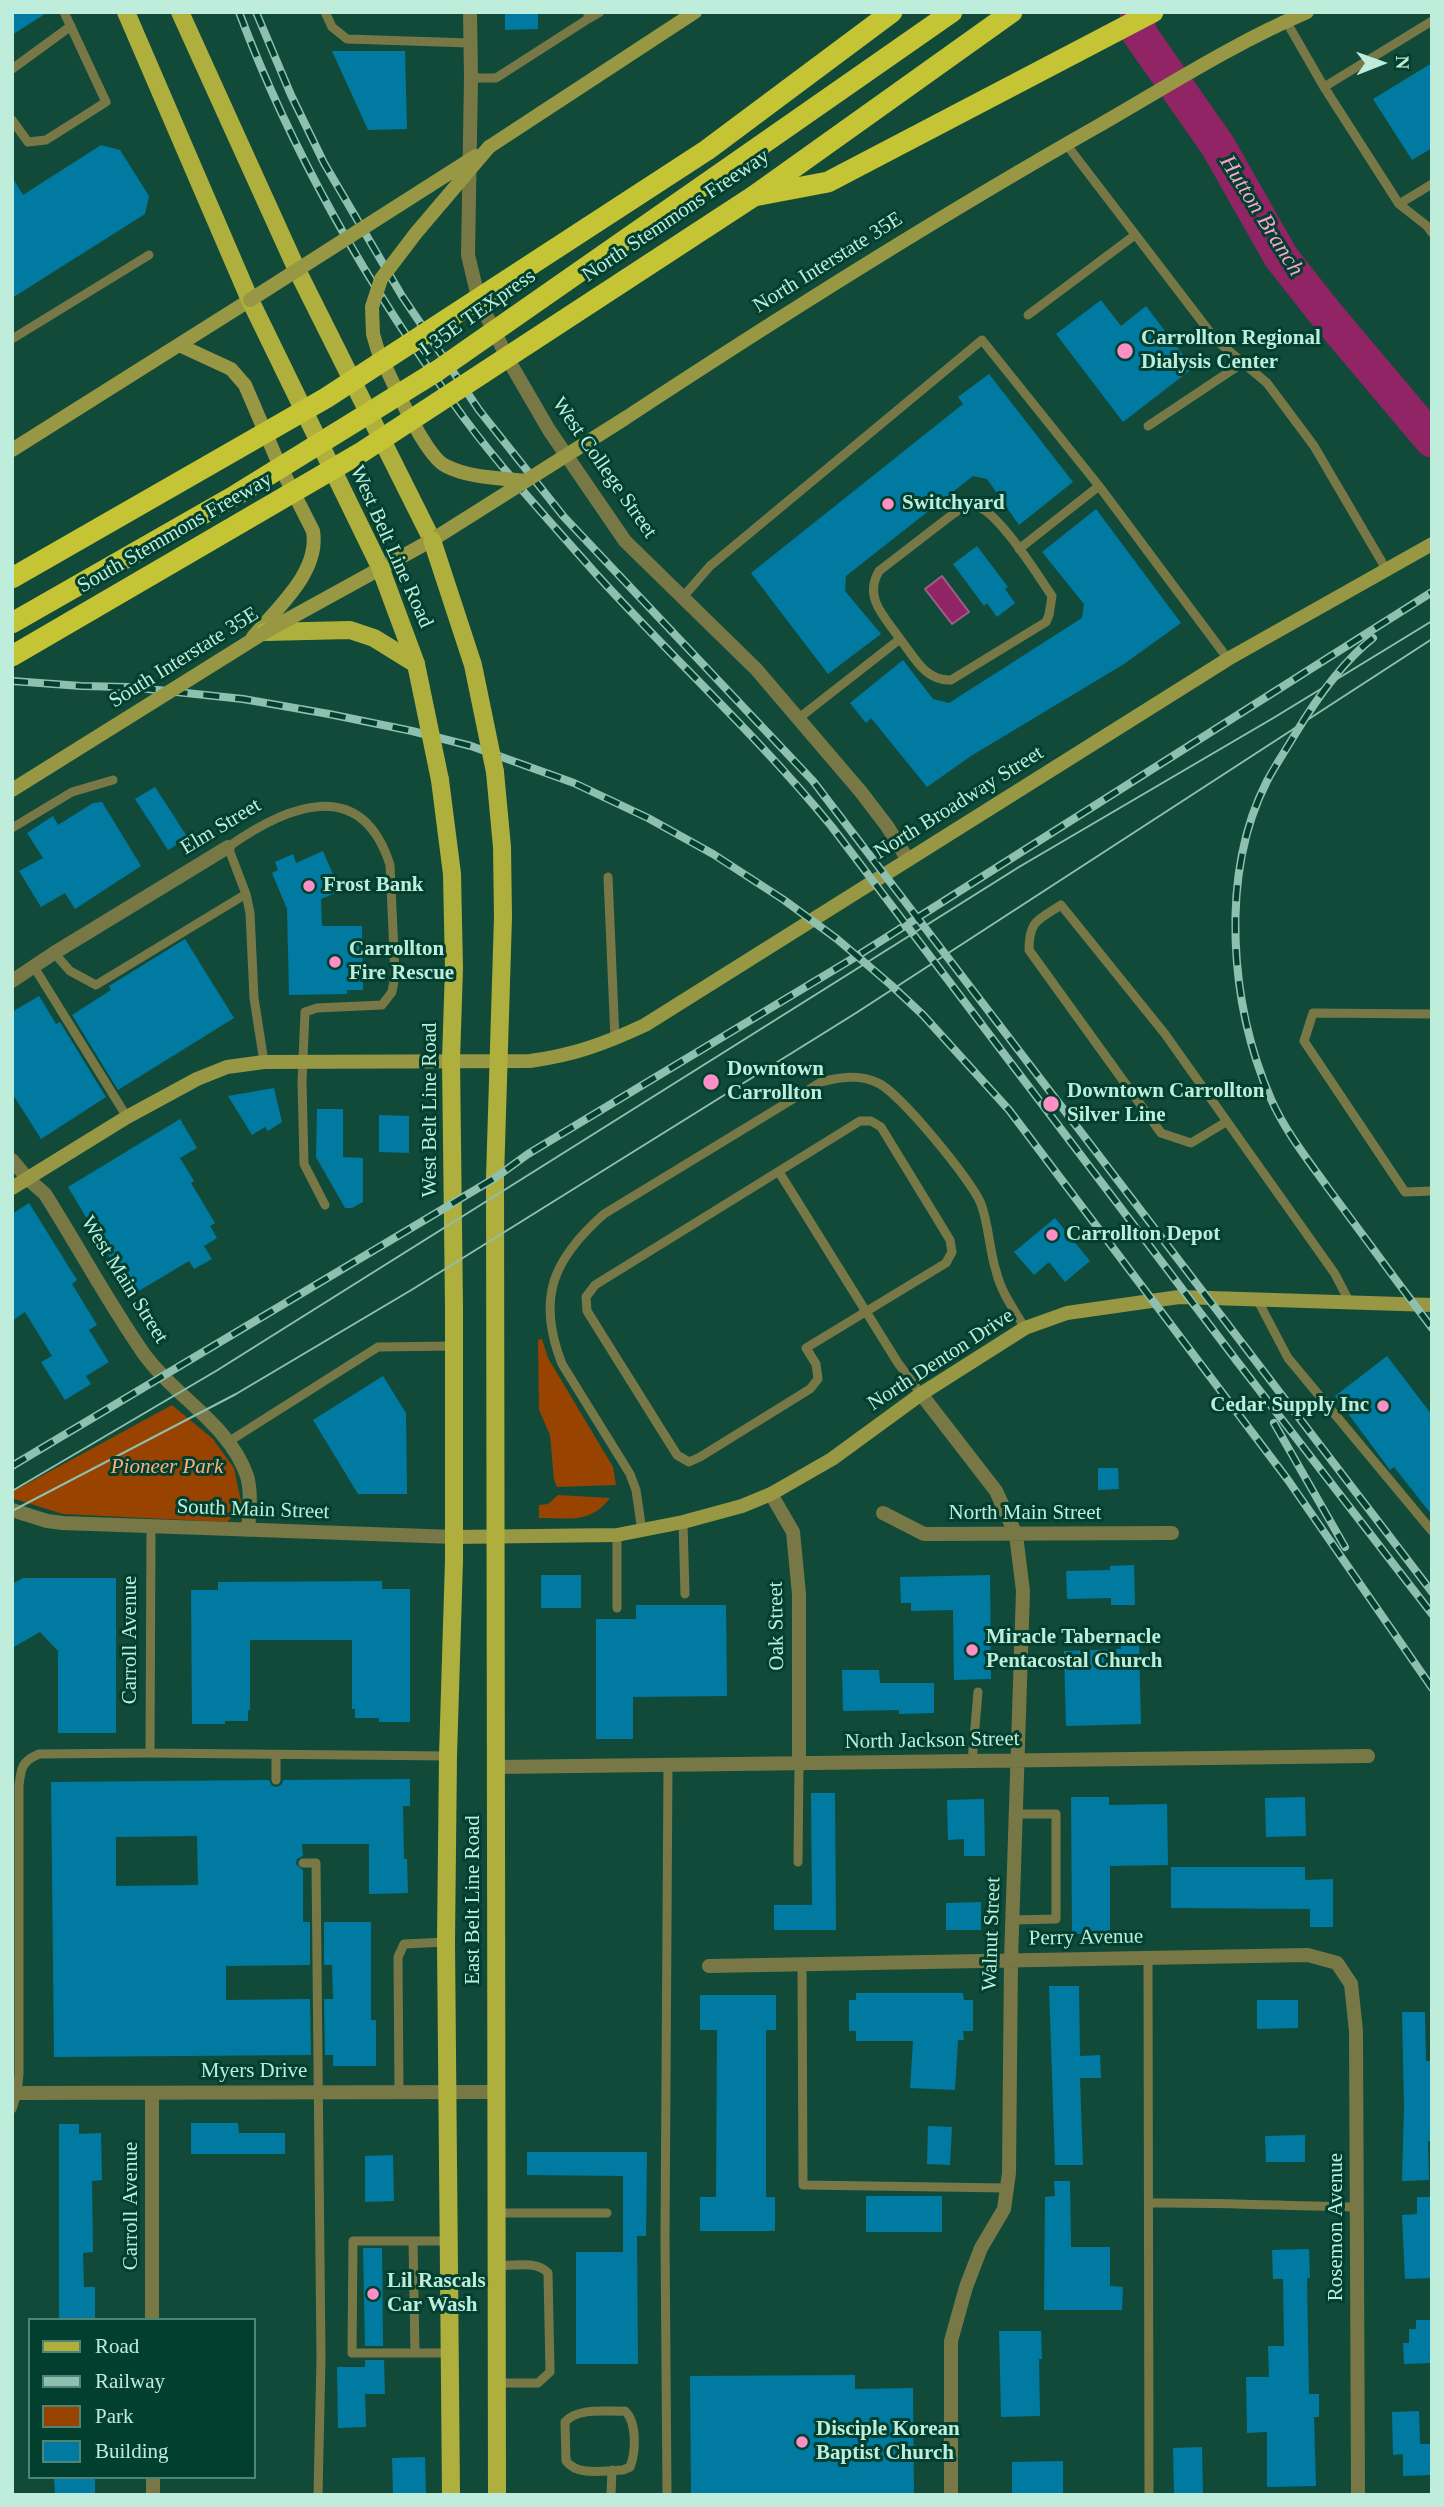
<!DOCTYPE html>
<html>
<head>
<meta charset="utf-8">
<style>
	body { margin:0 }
	#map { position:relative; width:1444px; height:2507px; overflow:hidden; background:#124a3a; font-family:Georgia,serif }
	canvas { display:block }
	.frame { position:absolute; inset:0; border:14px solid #bfeddb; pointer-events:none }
	.legend { position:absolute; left:28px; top:2318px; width:228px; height:161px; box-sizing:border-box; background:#023f2f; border:2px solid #4e8574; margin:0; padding:9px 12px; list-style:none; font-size:21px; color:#bfeddb }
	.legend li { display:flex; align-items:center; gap:14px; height:35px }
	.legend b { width:35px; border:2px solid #4e8574 }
	.north { position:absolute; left:1346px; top:28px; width:70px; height:70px; -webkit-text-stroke:5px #023f2f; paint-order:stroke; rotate:89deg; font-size:19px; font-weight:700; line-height:28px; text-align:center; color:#bfeddb }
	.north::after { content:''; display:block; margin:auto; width:24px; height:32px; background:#bfeddb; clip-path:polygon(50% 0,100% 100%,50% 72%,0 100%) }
</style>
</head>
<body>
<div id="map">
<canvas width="1444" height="2507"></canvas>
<div class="frame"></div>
<ul class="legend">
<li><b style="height:9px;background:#afaf3e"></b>Road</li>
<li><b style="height:9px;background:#8fc0af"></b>Railway</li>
<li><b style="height:19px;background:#984300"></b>Park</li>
<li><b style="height:19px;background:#007aa1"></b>Building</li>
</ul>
<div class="north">N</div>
</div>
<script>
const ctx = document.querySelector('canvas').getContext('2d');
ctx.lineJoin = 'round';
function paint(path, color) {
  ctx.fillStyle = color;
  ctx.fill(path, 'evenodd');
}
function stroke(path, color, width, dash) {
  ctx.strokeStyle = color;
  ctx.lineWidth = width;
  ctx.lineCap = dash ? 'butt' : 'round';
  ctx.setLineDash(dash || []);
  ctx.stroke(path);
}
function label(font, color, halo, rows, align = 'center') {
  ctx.font = font + ' Georgia,serif';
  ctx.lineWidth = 6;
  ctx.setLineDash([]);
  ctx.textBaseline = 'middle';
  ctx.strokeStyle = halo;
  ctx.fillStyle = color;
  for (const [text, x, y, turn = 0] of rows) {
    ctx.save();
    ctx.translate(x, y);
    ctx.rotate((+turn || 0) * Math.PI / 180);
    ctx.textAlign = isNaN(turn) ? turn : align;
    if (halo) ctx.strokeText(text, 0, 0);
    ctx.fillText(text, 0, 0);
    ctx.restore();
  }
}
paint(new Path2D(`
	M542 1339 548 1358 613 1467 616 1485 557 1487 554 1480 550 1435 539 1410 538 1340Z
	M172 1405 213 1439 234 1468 242 1506 227 1522 63 1514 12 1498V1492Z
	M558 1495 610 1498C590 1524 569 1518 539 1518V1505L548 1504Z`), '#984300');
const water = new Path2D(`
	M942 576 969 612 952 624 925 589Z`);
paint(water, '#912464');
stroke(water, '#9f6088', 2);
stroke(new Path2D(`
	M1137 12 1139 33 1218 146 1281 257 1325 313 1432 440`), '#912464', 35);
paint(new Path2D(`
	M12 12H48L12 35Z
	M505 12H538V29L505 30Z
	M332 51H405L407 129 368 130Z
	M1432 63V148L1412 160 1373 99Z
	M101 145 120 150 149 196 145 214 12 298V177L23 195Z
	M1101 300 1121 326 1146 306 1193 368 1123 422 1056 334Z
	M989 374 1073 482 1019 525 987 479 973 476 846 576 845 591 881 634 828 674 751 573 963 404 958 397Z
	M1096 509 1181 623 1124 664 971 756 927 787 871 718 866 723 850 703 903 660 933 699 949 703 1082 618 1084 604 1042 552Z
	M977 546 1008 587 1005 589 1015 603 997 617 987 603 984 606 953 564Z
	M155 787 188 838 168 850 135 799Z
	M102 802 141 866 75 909 65 893 41 907 19 871 43 858 27 833 53 816 58 825 93 803Z
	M323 851 340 891 321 899 322 926H362L363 990H347V994L289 995 287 909 272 873 278 870 275 862 293 854 296 863Z
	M185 939 234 1018 118 1090 72 1015 111 990 109 986Z
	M39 996 56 1024 60 1022 106 1097 41 1139 12 1093V1012Z
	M274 1088 282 1122 268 1131 265 1127 252 1135 228 1096Z
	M317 1109H343V1157L363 1158V1202L352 1208H345L316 1157Z
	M379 1115 409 1116V1153L379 1152Z
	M180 1119 197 1148 180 1158 194 1181 191 1183 215 1223 210 1226 217 1238 204 1246 212 1259 194 1269 189 1261 132 1295 68 1187Z
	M29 1203 77 1280 72 1284 97 1325 89 1330 109 1362 86 1376 91 1384 65 1400 41 1362 52 1356 25 1312 12 1321V1214Z
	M1055 1218 1090 1261 1065 1282 1049 1262 1034 1275 1014 1252Z
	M1387 1356 1432 1415V1515L1394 1467 1390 1470 1335 1396Z
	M383 1376 406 1413 407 1494H358L313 1420Z
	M1098 1468H1118L1119 1489 1098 1490Z
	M1134 1565 1135 1605H1111V1598L1067 1599 1066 1571 1110 1570V1566Z
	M541 1575H581V1608H541Z
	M990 1575 991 1679 954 1680 953 1610 911 1611V1603H901L900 1577Z
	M23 1578H116V1733H58V1651L40 1632 12 1648V1584Z
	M382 1581V1589H410V1722H379V1718H355V1709H352V1640H250V1709L248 1711V1721H225V1724H192L191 1590H218V1582Z
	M636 1605H726L727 1696 633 1697V1739H596V1619H636Z
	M1121 1644H1139L1141 1724 1066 1726 1064 1651 1121 1649Z
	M842 1670H879L880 1683H934V1713L899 1714V1710L843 1711Z
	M410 1779V1806H403L404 1859H407L408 1893 369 1894V1844H302L303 1856 297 1859 296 1864 303 1870V1922H310V1965L226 1966V2000L310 1999 311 2055 54 2057 51 1782 269 1780 272 1786 277 1787 282 1784 283 1780ZM197 1836 198 1885 116 1886V1837Z
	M811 1793H835L836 1930H774V1905H812Z
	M1071 1797H1109V1805L1167 1804 1168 1865 1110 1866V1933L1072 1934Z
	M1305 1797 1306 1836 1266 1837 1265 1798Z
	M984 1799 985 1856H964V1839L948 1840 947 1800Z
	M1171 1867H1305V1880L1333 1879V1927H1310V1909L1171 1908Z
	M981 1902V1930H946V1903Z
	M324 1922H371V2020H376V2066H333V2055H325L324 1999H333L332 1965H324Z
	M1049 1986H1079L1080 2056 1100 2055 1101 2078H1080L1083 2165H1055Z
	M856 1993H963L964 2000H973V2031H963L964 2040H958L955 2090 910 2088 913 2041H856V2031H849V2000H856Z
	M700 1995H776V2030H766V2197H775V2231H700V2197H716L717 2030H700Z
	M1257 2000H1298V2028L1257 2029Z
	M1402 2012H1425L1426 2061H1432V2141H1428L1429 2180 1402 2181 1404 2107Z
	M191 2123H238L239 2133H285V2154H191Z
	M59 2124H79V2134L101 2133 102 2180 92 2181 93 2252 83 2253 84 2287H95V2320H59Z
	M928 2126 952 2127 950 2165 927 2164Z
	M1305 2135V2162H1266L1265 2136Z
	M527 2152H647L646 2236H637L638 2364H576V2252H623V2176L527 2175Z
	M393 2155 394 2201 365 2202V2156Z
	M1054 2181H1070L1071 2247H1110V2286L1123 2287 1122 2310H1044L1045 2197 1055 2196Z
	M866 2196H942V2232H866Z
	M1417 2197H1432V2278L1405 2279 1402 2215 1417 2214Z
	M363 2248H382L383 2346H365Z
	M1309 2249 1310 2278H1307L1309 2394H1319V2417H1314L1316 2486 1267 2487V2432L1247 2433 1246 2377H1269L1268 2346H1284L1283 2279H1273L1272 2250Z
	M1416 2320H1432V2363L1404 2364 1403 2343H1409V2329H1416Z
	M999 2331H1041L1042 2359H1039L1040 2416 1001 2417Z
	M365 2360H384L385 2394H365L366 2427 338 2428 337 2367H365Z
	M855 2375V2389L913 2388 914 2494 691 2495 690 2376Z
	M1419 2411 1420 2444H1432V2475L1403 2476V2454L1393 2455 1392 2412Z
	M1202 2447 1203 2493H1174L1173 2448Z
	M425 2457 426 2493H393L392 2458Z
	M1063 2461V2495H1012V2462Z
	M54 2479H95V2495H55Z`), '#007aa1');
stroke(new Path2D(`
	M325 12 332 27 347 39 470 43
	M588 19 600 12
	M1286 21 1324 87 1399 204 1432 184
	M12 69 71 26
	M471 78H496L588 19V12
	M1324 87 1432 21
	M12 120 28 142 46 140 106 102 64 12
	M1066 144 1216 340 1267 383 1314 446 1386 569
	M1399 204 1427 226 1432 233
	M1028 315 1135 235
	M12 339 149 255
	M1148 426 1244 362
	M1019 549 1099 486
	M683 597 710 566 982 340 1099 486 1228 659
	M799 718 900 639C915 658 925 681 951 680L1046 622 1049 615 1052 596C1038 576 996 507 974 506 966 506 959 510 953 514L879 571C863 598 885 617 900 639
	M12 828 72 792 113 780
	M608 877 615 1039
	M54 953 70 971 96 985 246 894
	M34 967 127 1117
	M1432 1014 1313 1013 1304 1041 1405 1192 1432 1191
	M264 1062 254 998 250 913 246 894 228 847C286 806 361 774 390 865L395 975 392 992 382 1005 317 1008 305 1012 302 1082 304 1164 325 1205
	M860 1121H871L881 1127 950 1240 952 1252 946 1263 806 1348 816 1364 818 1379 810 1389 700 1457 689 1462 677 1455 587 1311 586 1297 595 1285Z
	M1226 1122 1191 1143 1161 1133 1029 950C1029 920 1038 920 1061 905L1165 1034 1335 1274 1350 1303
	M779 1172 898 1363 921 1394
	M1257 1299 1288 1358 1432 1531
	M228 1442 378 1347 454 1346
	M683 1522 685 1594
	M642 1531 636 1490 630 1474 562 1364C536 1298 553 1259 604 1214L821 1082C840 1077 860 1074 878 1083 899 1092 973 1182 981 1204 989 1225 989 1249 996 1271 1001 1292 1014 1310 1025 1328
	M617 1535V1608
	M150 1753 151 1528
	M972 1762 978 1692
	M276 1780V1755
	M798 1862 799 1764
	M303 1863H316L321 2358 318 2495
	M1013 1920 1056 1919V1814H1017
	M1148 1958 1149 2495
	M802 1965 803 2185 1007 2188
	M399 2092 398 1957 404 1944 446 1942
	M12 2109 17 2093 19 2074V1785C21 1768 22 1761 39 1754L150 1753 448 1756
	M1149 2203C1218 2202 1287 2206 1357 2207
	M495 2213H607
	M413 2241 415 2353
	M449 2241H353L352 2353H450
	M496 2266C512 2266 537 2260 548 2273L550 2372 538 2383H496
	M625 2411C637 2422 636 2452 630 2467L623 2470C606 2470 578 2477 566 2461L565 2422C578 2407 606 2412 625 2411Z
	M611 2495 612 2470
	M667 2495 665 2237 668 1766`), '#787846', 9);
stroke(new Path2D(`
	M470 12 471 78 468 255 479 301 509 361 549 430 625 541 756 669 861 792 887 826 908 860
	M12 981 54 953 228 847
	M12 1160 28 1179 45 1194C78 1246 109 1304 144 1354 175 1397 229 1424 247 1476 252 1493 249 1513 248 1530
	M921 1394 996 1491 1016 1535 1023 1591 1011 1960 1009 2173 1004 2209 981 2248 966 2287 951 2341V2495
	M771 1494 793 1532 799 1594V1764
	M12 1510 47 1521 63 1523 454 1537
	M883 1513 924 1534 1172 1533
	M497 1767 1368 1756
	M709 1966 1308 1955 1337 1963 1351 1984 1356 2031 1358 2495
	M12 2093 495 2092
	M152 2093V2320
	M153 2477V2495`), '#787846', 14);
stroke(new Path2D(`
	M489 147 695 12
	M179 345 231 369 245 385 278 462 313 531C320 572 277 608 253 637
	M624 419C779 317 936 218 1098 126 1166 87 1234 43 1307 12
	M12 450 250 300
	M12 1188 127 1117 197 1079 227 1067 264 1062 530 1061C574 1055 604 1044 645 1025L1228 659 1432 544
	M454 1537 617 1535 683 1522 742 1506 771 1494 832 1459 921 1394 1025 1328 1067 1313 1179 1297 1432 1305`), '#979744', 14);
stroke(new Path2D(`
	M126 12 250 300 380 567
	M180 12 297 270 432 540
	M265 632 350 630 374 638 416 664
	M495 772 502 847 503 917 495 1178 497 2495
	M440 780 452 874 454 968 451 1060 454 1307V1560L448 1756 446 1942 451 2495`), '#afaf3e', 18);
stroke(new Path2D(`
	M754 196 828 182 1153 12`), '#c5c434', 21);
stroke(new Path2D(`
	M12 1491 216 1371 1019 867 1275 717 1432 621
	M12 1511 236 1394 413 1289 856 1013 1432 639`), '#8fc0af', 2);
const rail = new Path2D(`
	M239 12C293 156 373 294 464 418 505 473 552 524 597 575 674 660 759 737 832 827L1236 1360 1432 1614
	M256 12 291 95 324 163 402 296 479 410 564 517 813 781 1432 1592
	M1373 638C1341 663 1315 701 1294 736 1285 751 1275 766 1267 781 1219 875 1230 1005 1271 1099 1285 1131 1308 1160 1328 1188 1363 1235 1397 1282 1432 1328
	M12 681 81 686 129 687 243 699 329 714 412 731 471 746 574 783 648 818 713 854 784 900 837 939 891 985 923 1015 1009 1110 1288 1480 1432 1688
	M1274 1423 1345 1547
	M12 1466 495 1178 528 1154 857 956 1432 592`);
stroke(rail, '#8fc0af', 8);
stroke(rail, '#023f2f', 5, [16]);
stroke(new Path2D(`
	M489 147 416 233 381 279 372 307 373 334 378 351C390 375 424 456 446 466 469 478 500 478 525 481
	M250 300 476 156
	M12 790 265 632 432 540 624 419`), '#979744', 14);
stroke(new Path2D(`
	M432 540 473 665 495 772
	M380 567 416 664 440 780`), '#afaf3e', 18);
stroke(new Path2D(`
	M12 578 326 398 707 150 892 12
	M12 623 236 495 437 371 952 12
	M12 656 362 452 754 196 1012 12`), '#c5c434', 21);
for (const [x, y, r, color] of [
	[1125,351,9,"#fb8fc6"],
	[888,504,7,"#fb8fc6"],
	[309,886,7,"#fb8fc6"],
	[335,962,7,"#fb8fc6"],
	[711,1082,9,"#fb8fc6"],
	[1051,1104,9,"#fb8fc6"],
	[1052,1235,7,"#fb8fc6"],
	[1383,1406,7,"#fb8fc6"],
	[972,1650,7,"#fb8fc6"],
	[373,2294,7,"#fb8fc6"],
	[802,2442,7,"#fb8fc6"]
]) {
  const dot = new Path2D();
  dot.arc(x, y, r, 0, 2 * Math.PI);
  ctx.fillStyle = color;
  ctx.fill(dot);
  stroke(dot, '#023f2f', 2.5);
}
label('21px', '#bfeddb', '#023f2f', [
	["North Stemmons Freeway",676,216,-34],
	["North Interstate 35E",828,263,-32],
	["I 35E TEXpress",478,313,-35],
	["West College Street",604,468,55],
	["South Stemmons Freeway",175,533,-30],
	["West Belt Line Road",391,547,66],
	["South Interstate 35E",184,658,-32],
	["North Broadway Street",959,803,-32],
	["Elm Street",221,827,-31],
	["West Belt Line Road",430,1110,-90],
	["West Main Street",124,1280,58],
	["North Denton Drive",941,1360,-33],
	["South Main Street",253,1510,2],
	["North Main Street",1025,1513],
	["Oak Street",777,1626,-91],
	["Carroll Avenue",130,1640,-90],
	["North Jackson Street",932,1741,-1],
	["East Belt Line Road",473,1900,-90],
	["Walnut Street",992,1934,-88],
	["Perry Avenue",1086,1938,-1],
	["Myers Drive",254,2071],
	["Carroll Avenue",131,2206,-90],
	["Rosemon Avenue",1336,2227,-90]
]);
label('bold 21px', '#bfeddb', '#023f2f', [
	["Carrollton Regional",1141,339],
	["Dialysis Center",1141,363],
	["Switchyard",902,504],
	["Frost Bank",323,886],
	["Carrollton",349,950],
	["Fire Rescue",349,974],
	["Downtown",727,1070],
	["Carrollton",727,1094],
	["Downtown Carrollton",1067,1092],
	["Silver Line",1067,1116],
	["Carrollton Depot",1066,1235],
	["Cedar Supply Inc",1369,1406,"right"],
	["Miracle Tabernacle",986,1638],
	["Pentacostal Church",986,1662],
	["Lil Rascals",387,2282],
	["Car Wash",387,2306],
	["Disciple Korean",816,2430],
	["Baptist Church",816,2454]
], 'left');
label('italic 21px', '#fead80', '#023f2f', [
	["Pioneer Park",167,1467]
]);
label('italic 23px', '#f7a3cc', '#023f2f', [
	["Hutton Branch",1261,216,58]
]);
</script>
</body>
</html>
